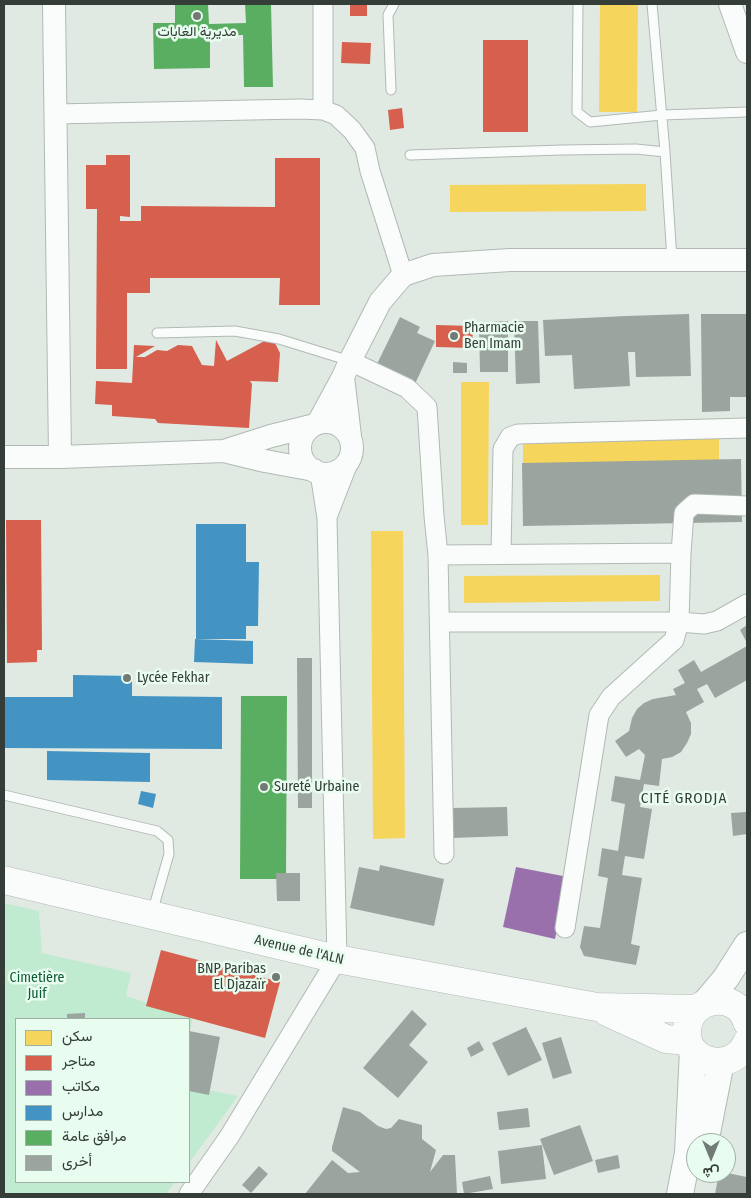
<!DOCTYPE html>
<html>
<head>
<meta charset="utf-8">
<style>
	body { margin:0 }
	#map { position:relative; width:751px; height:1198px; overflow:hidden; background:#e0eae3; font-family:"Fira Sans Condensed",Vazirmatn,sans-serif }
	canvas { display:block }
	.frame { position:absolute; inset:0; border:5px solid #353d38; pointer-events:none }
	.legend { position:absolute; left:15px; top:1018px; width:175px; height:165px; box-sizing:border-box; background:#e8fcef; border:1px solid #a0b0a6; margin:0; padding:6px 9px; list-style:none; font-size:15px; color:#353d38 }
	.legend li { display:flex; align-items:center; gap:10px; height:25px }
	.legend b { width:25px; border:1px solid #a0b0a6 }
	.north { position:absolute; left:686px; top:1133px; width:50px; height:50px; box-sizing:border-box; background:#e8fcef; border:1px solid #a0b0a6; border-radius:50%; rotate:180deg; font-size:14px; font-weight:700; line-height:20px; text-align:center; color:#353d38 }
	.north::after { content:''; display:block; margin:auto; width:18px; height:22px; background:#717a74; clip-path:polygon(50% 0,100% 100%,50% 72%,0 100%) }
</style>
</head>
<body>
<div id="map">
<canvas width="751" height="1198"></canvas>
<div class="frame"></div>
<ul class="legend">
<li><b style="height:14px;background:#f6d55c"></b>سكن</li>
<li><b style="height:14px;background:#d6604d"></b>متاجر</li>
<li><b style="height:14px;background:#9970ab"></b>مكاتب</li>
<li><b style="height:14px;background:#4393c3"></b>مدارس</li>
<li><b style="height:14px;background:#5aae61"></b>مرافق عامة</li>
<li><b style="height:14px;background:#9ca49f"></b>أخرى</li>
</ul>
<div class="north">ش</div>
</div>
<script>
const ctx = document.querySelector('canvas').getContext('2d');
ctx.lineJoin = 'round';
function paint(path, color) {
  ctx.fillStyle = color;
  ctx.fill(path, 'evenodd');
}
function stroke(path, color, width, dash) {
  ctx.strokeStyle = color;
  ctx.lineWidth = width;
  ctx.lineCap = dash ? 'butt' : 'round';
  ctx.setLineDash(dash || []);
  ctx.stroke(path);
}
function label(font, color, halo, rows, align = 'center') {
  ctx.font = font + ' "Fira Sans Condensed",Vazirmatn,sans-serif';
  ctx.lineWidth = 5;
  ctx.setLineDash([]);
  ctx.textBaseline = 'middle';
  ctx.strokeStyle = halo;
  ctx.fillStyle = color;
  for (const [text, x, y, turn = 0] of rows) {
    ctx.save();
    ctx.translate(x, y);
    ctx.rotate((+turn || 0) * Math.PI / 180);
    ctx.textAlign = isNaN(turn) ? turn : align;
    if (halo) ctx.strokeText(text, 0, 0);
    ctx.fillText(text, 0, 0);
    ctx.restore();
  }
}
paint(new Path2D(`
	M4 903 39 911 42 953 131 973 126 996 193 1018 189 1034V1019H16V1182H175L166 1194H4Z
	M189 1086 238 1096 189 1163Z`), '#c0ebd0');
paint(new Path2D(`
	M600 4H638L637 112H599Z
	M646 184V211L450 212V185Z
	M461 382H489L488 525H461Z
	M719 436V463L523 465V438Z
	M371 531H403L405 838 373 839Z
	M660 575V601L464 603V576Z`), '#f6d55c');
paint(new Path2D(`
	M350 4H367V16H350Z
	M483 40H528V132H483Z
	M342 42 371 43 370 64 341 63Z
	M402 108 404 128 390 130 388 110Z
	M106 155H130V217L120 216V221H141V206L275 207V158H320V305H279L280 278H150V293H127V369H96L97 209H86V165H106Z
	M436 325 473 326 472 348 436 347Z
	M272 337 280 353 278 382 250 381 252 384 249 428 158 423 155 419 112 416V405L95 404 96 381 132 383 134 345 155 346 136 357H145L157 350 167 351 178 345 192 346 202 365 214 366 216 340 227 361Z
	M6 520H41L42 650H37V662L7 663Z
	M161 950 280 982 265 1038 146 1006Z`), '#d6604d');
paint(new Path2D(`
	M516 867 568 877 555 939 503 927Z`), '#9970ab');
paint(new Path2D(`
	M196 524H246V562H259L258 626H246V639H196Z
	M195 639 253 641V664L194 662Z
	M73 675 132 676V696L222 697V749L4 748V697H73Z
	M47 751 150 753V782L47 780Z
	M141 791 156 794 153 808 138 804Z`), '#4393c3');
paint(new Path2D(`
	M175 4H208L209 24 246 23 245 4H271L273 87H244L243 35 210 36V68L154 69 153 23H175Z
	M241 696H287L286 879H240Z`), '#5aae61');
paint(new Path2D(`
	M689 314 691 376 636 377 635 352H628L630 386 574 389 572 355 545 356 543 320 626 316Z
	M701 314H747V397H730V411L702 412Z
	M400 317 420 327 417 333 435 341 414 386 375 368Z
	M508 321V372H480L479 322Z
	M514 321H538L540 383 516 384Z
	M453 362 467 363V373H453Z
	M741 459 742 522 523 526 522 463Z
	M747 625V643L740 630Z
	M747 646V680L715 698 707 684 697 689 704 702 686 712 691 723V734L687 743 681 752 672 757 662 759 659 786 644 784 640 807 652 809 644 859 625 856 622 875 642 878 631 944 640 946 636 965 584 956 580 947 584 926 600 928 608 878 598 876 602 848 618 851 625 804 611 801 615 776 640 780 645 755 639 749 626 757 615 741 629 731 632 718 637 709 644 703 653 699 676 695 673 689 685 683 678 670 694 660 701 672Z
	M297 658H312V808H298Z
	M507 807 508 836 452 838 451 808Z
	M746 812 747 834 733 836 731 813Z
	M380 865 444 879 434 926 350 908 359 867 379 871Z
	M276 873H300V901H277Z
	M412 1010 427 1024 409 1045 428 1062 398 1098 363 1068Z
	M85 1013V1019H67V1014Z
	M526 1027 542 1060 508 1076 492 1043Z
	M189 1031 220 1037 209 1095 189 1091Z
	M561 1037 572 1073 553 1079 542 1043Z
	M479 1041 484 1050 471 1057 467 1048Z
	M343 1107 360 1112 378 1126 386 1129 391 1128 399 1119 422 1125V1139L436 1150 430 1172 443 1155H455L457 1194H305L332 1160 348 1173 360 1172 332 1151V1147Z
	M528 1108 530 1127 499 1130 497 1112Z
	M580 1125 593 1161 554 1175 540 1139Z
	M542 1145 546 1179 501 1184 498 1151Z
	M618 1155 620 1168 598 1173 595 1160Z
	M259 1166 268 1174 251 1193 242 1185Z
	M719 1173H727L747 1177V1194H715Z
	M490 1176 493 1189 464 1194 462 1182Z`), '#9ca49f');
const service = new Path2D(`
	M578 4 577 112 590 122 662 115 747 112
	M652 4 665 152
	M391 90 388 15 394 4
	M410 155 562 150 636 149 665 152 672 260
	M157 333 235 331 279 339 350 361
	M4 795 157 831 168 840 169 854 152 913`);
const minor = new Path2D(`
	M323 4V110
	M55 114 300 109 323 110 336 115 352 130 365 148 370 171 403 275
	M350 361 407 388 427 407 434 516 438 555 444 854
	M327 517 350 458
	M501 554 503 449 510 437 518 434 747 428
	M438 555 681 553 684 513 694 504 747 506
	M440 622H679L704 624 717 621 747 604
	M565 928 599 715 611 697 674 640 679 622 681 553
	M189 1194 229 1137 337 959 327 518 320 473`);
const tertiary = new Path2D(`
	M54 4 60 457
	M730 4 747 52
	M343 377 350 436
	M300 448a26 26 0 1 1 52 0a26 26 0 1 1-52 0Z
	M318 423 343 377 350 361 380 302 403 275 433 265 510 260H747
	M224 451 265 461 314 470
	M4 457H60L224 451 271 436 311 426`);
const secondary = new Path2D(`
	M705 1003 726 978 747 945
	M705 1143 721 1062
	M680 1194 688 1153 693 1050`);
const primary = new Path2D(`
	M4 880 337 959 597 1007 696 1009
	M607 1012 666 1039 688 1041
	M747 1022C738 990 690 996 687 1029 684 1065 734 1074 747 1042`);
stroke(service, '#b1b9b4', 11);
stroke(minor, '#b1b9b4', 21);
stroke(tertiary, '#b1b9b4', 24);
stroke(secondary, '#b1b9b4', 28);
stroke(primary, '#b1b9b4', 29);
stroke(service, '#fafcfb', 9);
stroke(minor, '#fafcfb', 19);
stroke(tertiary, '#fafcfb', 22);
stroke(secondary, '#fafcfb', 26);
stroke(primary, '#fafcfb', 28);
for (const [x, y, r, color] of [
	[197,16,5,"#717a74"],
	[454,336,5,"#717a74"],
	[127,678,5,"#717a74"],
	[264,787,5,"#717a74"],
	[276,977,5,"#717a74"]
]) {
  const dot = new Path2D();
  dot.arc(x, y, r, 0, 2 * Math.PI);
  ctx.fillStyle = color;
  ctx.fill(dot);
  stroke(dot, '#e8fcef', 2);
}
label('14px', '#353d38', '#e8fcef', [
	["مديرية الغابات",197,32,"center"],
	["Pharmacie",464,328],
	["Ben Imam",464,344],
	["Lycée Fekhar",137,678],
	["Sureté Urbaine",274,787],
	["BNP Paribas",266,969,"right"],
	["El Djazaïr",266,985,"right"]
], 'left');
label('14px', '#353d38', '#e8fcef', [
	["Avenue de l'ALN",299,950,13]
]);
label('14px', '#0e5c37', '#e8fcef', [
	["Cimetière",37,978],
	["Juif",37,994]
]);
ctx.letterSpacing = '1px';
label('15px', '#353d38', '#e8fcef', [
	["CITÉ GRODJA",684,799]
]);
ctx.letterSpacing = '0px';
</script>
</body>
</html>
